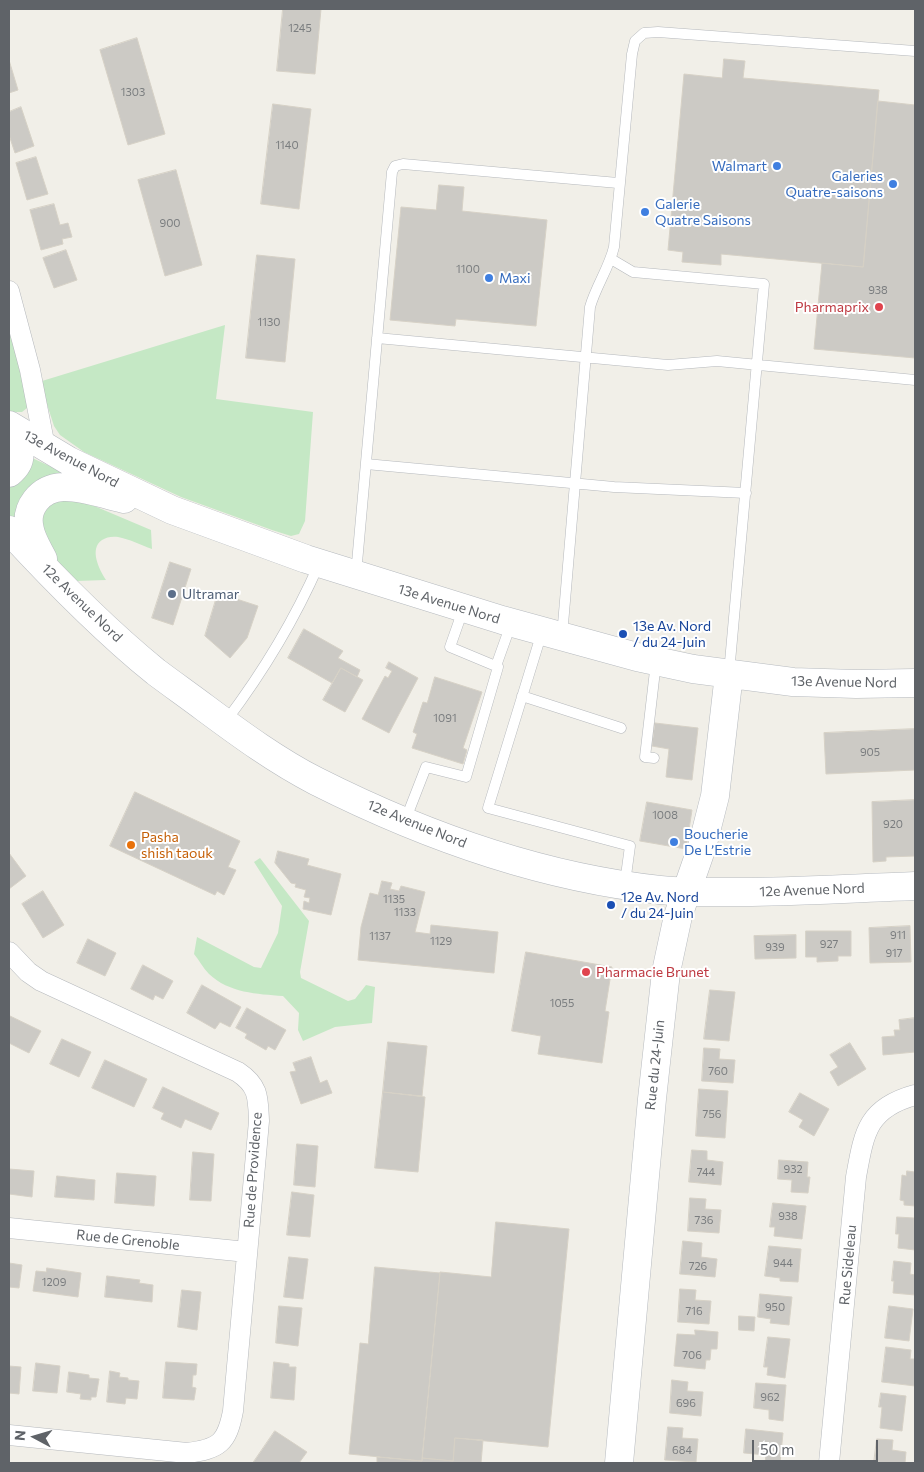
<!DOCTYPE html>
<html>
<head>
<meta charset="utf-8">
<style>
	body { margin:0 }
	#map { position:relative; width:924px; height:1472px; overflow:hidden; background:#f1efe8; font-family:Commissioner,sans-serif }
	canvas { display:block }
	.frame { position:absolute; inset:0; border:10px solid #5f6368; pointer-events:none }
	.north { position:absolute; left:10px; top:1412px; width:50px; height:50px; -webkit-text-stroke:4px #fff; paint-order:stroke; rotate:276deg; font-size:14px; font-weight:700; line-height:20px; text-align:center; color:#5f6368 }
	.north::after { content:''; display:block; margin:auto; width:18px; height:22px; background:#5f6368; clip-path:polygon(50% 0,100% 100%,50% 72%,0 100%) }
	.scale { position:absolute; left:752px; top:1440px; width:126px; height:22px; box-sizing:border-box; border:2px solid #5f6368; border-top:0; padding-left:6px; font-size:15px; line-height:18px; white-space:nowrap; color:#5f6368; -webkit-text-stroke:4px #fff; paint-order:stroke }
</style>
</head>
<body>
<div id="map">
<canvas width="924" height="1472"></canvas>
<div class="frame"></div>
<div class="north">N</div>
<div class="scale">50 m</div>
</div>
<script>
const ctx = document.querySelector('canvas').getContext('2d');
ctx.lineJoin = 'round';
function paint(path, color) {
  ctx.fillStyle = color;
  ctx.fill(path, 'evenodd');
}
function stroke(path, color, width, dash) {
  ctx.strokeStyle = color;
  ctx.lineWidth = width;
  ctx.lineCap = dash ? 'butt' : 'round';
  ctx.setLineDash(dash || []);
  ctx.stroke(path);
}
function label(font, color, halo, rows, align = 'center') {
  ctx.font = font + ' Commissioner,sans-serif';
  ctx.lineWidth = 4;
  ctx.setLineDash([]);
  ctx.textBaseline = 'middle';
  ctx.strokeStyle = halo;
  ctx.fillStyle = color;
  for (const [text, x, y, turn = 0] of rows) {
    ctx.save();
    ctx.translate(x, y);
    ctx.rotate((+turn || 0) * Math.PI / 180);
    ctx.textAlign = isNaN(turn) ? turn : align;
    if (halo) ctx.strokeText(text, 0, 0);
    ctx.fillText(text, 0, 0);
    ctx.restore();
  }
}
paint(new Path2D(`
	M225 325 216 399 313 412 305 521 299 534 291 536 272 530 181 497 84 452 60 435 54 426 45 398 42 381Z
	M9 326 27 401V408L22 412H12L9 410Z
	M30 457 82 481 18 525 9 514V482Z
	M73 497 151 530 152 549C141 545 129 539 118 537 113 536 106 537 102 540 89 549 99 569 106 580L76 581 48 551 37 514 44 502Z
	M260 858 309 921 300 972 301 978 348 1001 355 999 366 985 375 987 372 1023 335 1027 303 1041 298 1030 299 1013 283 996C257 994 229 993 209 974 203 968 199 960 194 954L197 937 254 967 261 968 278 933 282 906 254 862Z`), '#c5e8c5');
const building = new Path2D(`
	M283 9H321L315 74 277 71Z
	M137 38 165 134 128 145 100 50Z
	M724 59 745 61 743 78 879 90 863 267 721 254V265L682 262 683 252 668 250 684 74 722 78Z
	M9 60 18 90 9 93Z
	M878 101 915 105V358L814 349 822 263 863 267Z
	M273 104 311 109 299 209 261 204Z
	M21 107 34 146 15 153 9 135V112Z
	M36 157 48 194 27 200 16 163Z
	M176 170 202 265 165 276 138 180Z
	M439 185 464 187 462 211 547 220 536 326 456 319 455 326 390 320 401 207 436 210Z
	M54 204 60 225 68 223 72 237 62 239 63 244 41 250 30 210Z
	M66 250 77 280 54 288 43 258Z
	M257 255 295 259 285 362 246 358Z
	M170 562 191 569 173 625 152 618Z
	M218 593 258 606 247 638 230 658 205 636Z
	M304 629 343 651 338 658 360 670 357 677 341 668 332 683 288 658Z
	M389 662 418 678 389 733 362 719 385 676 388 678 392 671 386 668Z
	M341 668 363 680 345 712 323 700Z
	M435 677 482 692 463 748 467 750 463 764 412 748 417 734 413 732 423 702 427 703Z
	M655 723 698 728 692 780 666 777 669 749 652 746Z
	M915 729V770L826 774 824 733Z
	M135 792 240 841 228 867 236 870 224 895 217 891 215 895 110 846Z
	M915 800V856L886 857V861L873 862 872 802Z
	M647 802 692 810 686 849 640 841Z
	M278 851 309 859 307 865 341 874 331 915 303 909 304 901 309 903 310 898 304 897 306 890 295 887 296 884 291 883 275 863Z
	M9 853 26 876 9 889Z
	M382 881 392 883 390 889 399 891 401 886 425 892 415 932 430 934 431 925 498 932 494 973 358 960 361 927 370 893 378 895Z
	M43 891 64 925 43 938 22 904Z
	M910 926 911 962 870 963 869 928Z
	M806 931H851V956H838V961L817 962V957H806Z
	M796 935V958L755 959 754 936Z
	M88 939 116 953 105 976 77 963Z
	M526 952 612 967 605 1011 609 1012 602 1063 538 1054 541 1036 512 1031Z
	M143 965 173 981 163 999 155 995 153 1000 131 989Z
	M202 985 241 1007 230 1027 220 1022 215 1029 187 1013Z
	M710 990 735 992 729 1041 704 1039Z
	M247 1008 286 1030 275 1050 268 1046 266 1050 245 1038 247 1034 236 1028Z
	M10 1016 41 1031 29 1053 9 1043V1020Z
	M915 1018V1052L883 1055 882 1037 895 1036 894 1030H900L899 1020Z
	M62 1039 91 1052 79 1077 50 1064Z
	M388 1042 427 1046 422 1096 383 1092Z
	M850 1043 866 1069 838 1086 830 1072 838 1067 830 1055Z
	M704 1048 720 1049 719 1059 735 1060 733 1083 702 1081Z
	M311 1057 320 1083 327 1080 332 1093 301 1104 290 1072 296 1071 293 1063Z
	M105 1060 147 1079 134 1107 92 1088Z
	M163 1087 219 1113 211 1130 185 1119 181 1128 161 1119 164 1113 153 1108Z
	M699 1089 728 1091 725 1138 696 1136Z
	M383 1092 425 1097 418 1172 375 1168Z
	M800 1093 829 1109 814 1136 799 1127 803 1120 789 1112Z
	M297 1144 318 1146 315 1187 294 1185Z
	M692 1150 707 1151V1160L723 1162 721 1185 689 1182Z
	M193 1152 214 1154 211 1201 190 1200Z
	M779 1160 808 1162 807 1177H810L808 1193 791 1192 792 1180 778 1179Z
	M9 1169 34 1171 32 1197 9 1194Z
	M907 1171 915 1172V1206L904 1205V1201L900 1200 902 1175 906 1176Z
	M117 1173 156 1176 154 1206 115 1203Z
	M57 1176 95 1180 94 1200 55 1197Z
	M292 1192 314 1195 310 1237 287 1235Z
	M690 1198 706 1199 705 1209 721 1210 719 1233 688 1231Z
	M773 1203 806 1206 802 1239 774 1236 775 1227H770Z
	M897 1217 914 1218 915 1250 898 1248 899 1234H896Z
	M496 1222 569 1229 548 1447 455 1438 453 1461 422 1458 440 1272 491 1277Z
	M683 1241 702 1243 701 1257 717 1259 715 1277 680 1274Z
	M769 1246 801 1249 798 1282 780 1281V1278L765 1276Z
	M289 1257 308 1259 303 1299 284 1297Z
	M894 1261 911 1263 910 1274 915 1275V1295L893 1293 894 1281H892Z
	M9 1263 22 1265 19 1288 9 1287Z
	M375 1267 440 1273 422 1461 349 1454 360 1343 368 1344Z
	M47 1268 81 1273 78 1297 33 1291 36 1271 46 1272Z
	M107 1276 140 1280 139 1283 153 1285 152 1302 105 1297Z
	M680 1289 696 1290 695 1300 711 1301 709 1324 678 1322Z
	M182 1290 201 1292 197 1330 178 1327Z
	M760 1294 792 1297 789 1325 770 1323 771 1319 758 1317Z
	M279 1306 302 1308 298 1346 276 1343Z
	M889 1306 913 1309 909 1341 885 1338Z
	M739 1316 755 1317 754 1331 739 1330Z
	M695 1330 718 1332 717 1349H711L710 1360H706L705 1369 674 1366 677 1334 695 1335Z
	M768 1337 790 1339 785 1378 767 1375 768 1367H764Z
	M886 1347 911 1350 910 1359H915V1386L882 1382Z
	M166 1362 197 1364 196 1375H193L192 1387 196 1388 194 1400 163 1398Z
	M274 1362 289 1364V1367H296L294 1400 271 1398Z
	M36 1363 60 1366 57 1393 33 1391Z
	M9 1366 21 1367 19 1394 9 1393Z
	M110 1371 120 1373 119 1377 128 1378V1380L139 1381 137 1399 126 1398 125 1404 107 1402Z
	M69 1372 89 1375V1378L99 1379 96 1397H91V1400L80 1399 81 1394 67 1392Z
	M672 1380 688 1382 687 1391 703 1392 701 1416 670 1413Z
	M756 1383 786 1385 783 1421 769 1419V1410L754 1408Z
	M881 1393 906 1396 902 1431 880 1428 882 1407H879Z
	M668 1427 683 1428 682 1438 698 1439 696 1462 665 1460Z
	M746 1429 783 1433 780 1463H765L766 1455 744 1453Z
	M275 1431 307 1452 299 1463H253Z
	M455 1438 483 1440 481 1463H377V1457L422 1461V1458L453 1461Z
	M877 1439 893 1440 892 1450 906 1452 905 1463H874Z`);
paint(building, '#cccac5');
stroke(building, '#d6d1c6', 1);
const lane = new Path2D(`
	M611 259 633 272 764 284 729 673
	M377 338 668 365 717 361 915 380
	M366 464 614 487 746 493
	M356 574 392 172 395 166 403 164 618 183
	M542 632 488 808 630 846 625 883
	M562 636 590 307C596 286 609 268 614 247L632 54 635 41 644 33 658 32 915 51
	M496 666 511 624
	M522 696 621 728
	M226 721C263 672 294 621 319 564
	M654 758 645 757 656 662
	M405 821 426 767 466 777 498 667 450 647 463 610`);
const street = new Path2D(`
	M9 291 30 370 45 447
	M9 952 28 972 41 981 238 1072C259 1086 258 1098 259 1121L233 1411C227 1443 219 1449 187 1453L9 1435
	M9 1228 247 1252
	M829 1463 856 1177C864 1133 867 1108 915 1095`);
const secondary = new Path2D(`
	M9 425 69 461 172 510 306 559 502 620 637 657 693 669 793 682 856 684 915 683
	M9 426C17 444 28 458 9 473
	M9 530C55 580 103 629 156 672 172 684 189 696 205 708 240 734 277 761 316 781 423 835 540 877 660 890 691 893 721 892 752 892 806 891 861 888 915 886
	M43 559C38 549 32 540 30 530 24 508 40 488 63 487 83 486 105 495 124 499
	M619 1463 652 1099 666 972 678 916 702 847 715 796 729 674`);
stroke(lane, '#b5b8bc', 11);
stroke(street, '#b5b8bc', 21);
stroke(secondary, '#b6babf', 29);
stroke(lane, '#fff', 10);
stroke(street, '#fff', 20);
stroke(secondary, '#fff', 28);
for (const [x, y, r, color] of [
	[777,166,5,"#3f7fe0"],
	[893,184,5,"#3f7fe0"],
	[645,212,5,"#3f7fe0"],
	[489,278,5,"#3f7fe0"],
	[879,307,5,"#e0444e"],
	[172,594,5,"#5c6f8a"],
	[623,634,5,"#1a4fb4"],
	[674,842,5,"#3f7fe0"],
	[131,845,5,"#e8710a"],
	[611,905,5,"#1a4fb4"],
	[586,972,5,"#e0444e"]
]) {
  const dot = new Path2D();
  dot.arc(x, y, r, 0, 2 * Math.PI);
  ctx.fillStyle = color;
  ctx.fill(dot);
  stroke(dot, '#fff', 2);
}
label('11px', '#7a7d7f', null, [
	["1245",300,28],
	["1303",133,92],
	["1140",287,145],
	["900",170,223],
	["1100",468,269],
	["938",878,290],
	["1130",269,322],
	["1091",445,718],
	["905",870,752],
	["1008",665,815],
	["920",893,824],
	["1135",394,899],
	["1133",405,912],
	["911",898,935],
	["1137",380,936],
	["1129",441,941],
	["927",829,944],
	["939",775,947],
	["917",894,953],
	["1055",562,1003],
	["760",718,1071],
	["756",712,1114],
	["932",793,1169],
	["744",706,1172],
	["938",788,1216],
	["736",704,1220],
	["944",783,1263],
	["726",698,1266],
	["1209",54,1282],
	["950",775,1307],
	["716",694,1311],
	["706",692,1355],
	["962",770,1397],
	["696",686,1403],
	["684",682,1450]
]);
label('14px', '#366cbe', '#fff', [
	["Walmart",767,166,"right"],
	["Galeries",883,176,"right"],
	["Quatre-saisons",883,192,"right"],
	["Galerie",655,204],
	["Quatre Saisons",655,220],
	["Maxi",499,278],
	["Boucherie",684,834],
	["De L’Estrie",684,850]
], 'left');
label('14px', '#be3a42', '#fff', [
	["Pharmaprix",869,307],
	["Pharmacie Brunet",596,972,"left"]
], 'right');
label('14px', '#5f6368', '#fff', [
	["13e Avenue Nord",71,459,28],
	["12e Avenue Nord",82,603,44],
	["13e Avenue Nord",449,604,17],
	["13e Avenue Nord",844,682,1],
	["12e Avenue Nord",417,824,22],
	["12e Avenue Nord",812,890,-2],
	["Rue du 24-Juin",655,1065,-84],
	["Rue de Providence",253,1170,-86],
	["Rue de Grenoble",128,1240,6],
	["Rue Sideleau",848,1265,-85]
]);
label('14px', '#4e5e75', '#fff', [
	["Ultramar",182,594]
], 'left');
label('14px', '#164399', '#fff', [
	["13e Av. Nord",633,626],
	["/ du 24-Juin",633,642],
	["12e Av. Nord",621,897],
	["/ du 24-Juin",621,913]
], 'left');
label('14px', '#c56008', '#fff', [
	["Pasha",141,837],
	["shish taouk",141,853]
], 'left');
</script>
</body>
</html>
